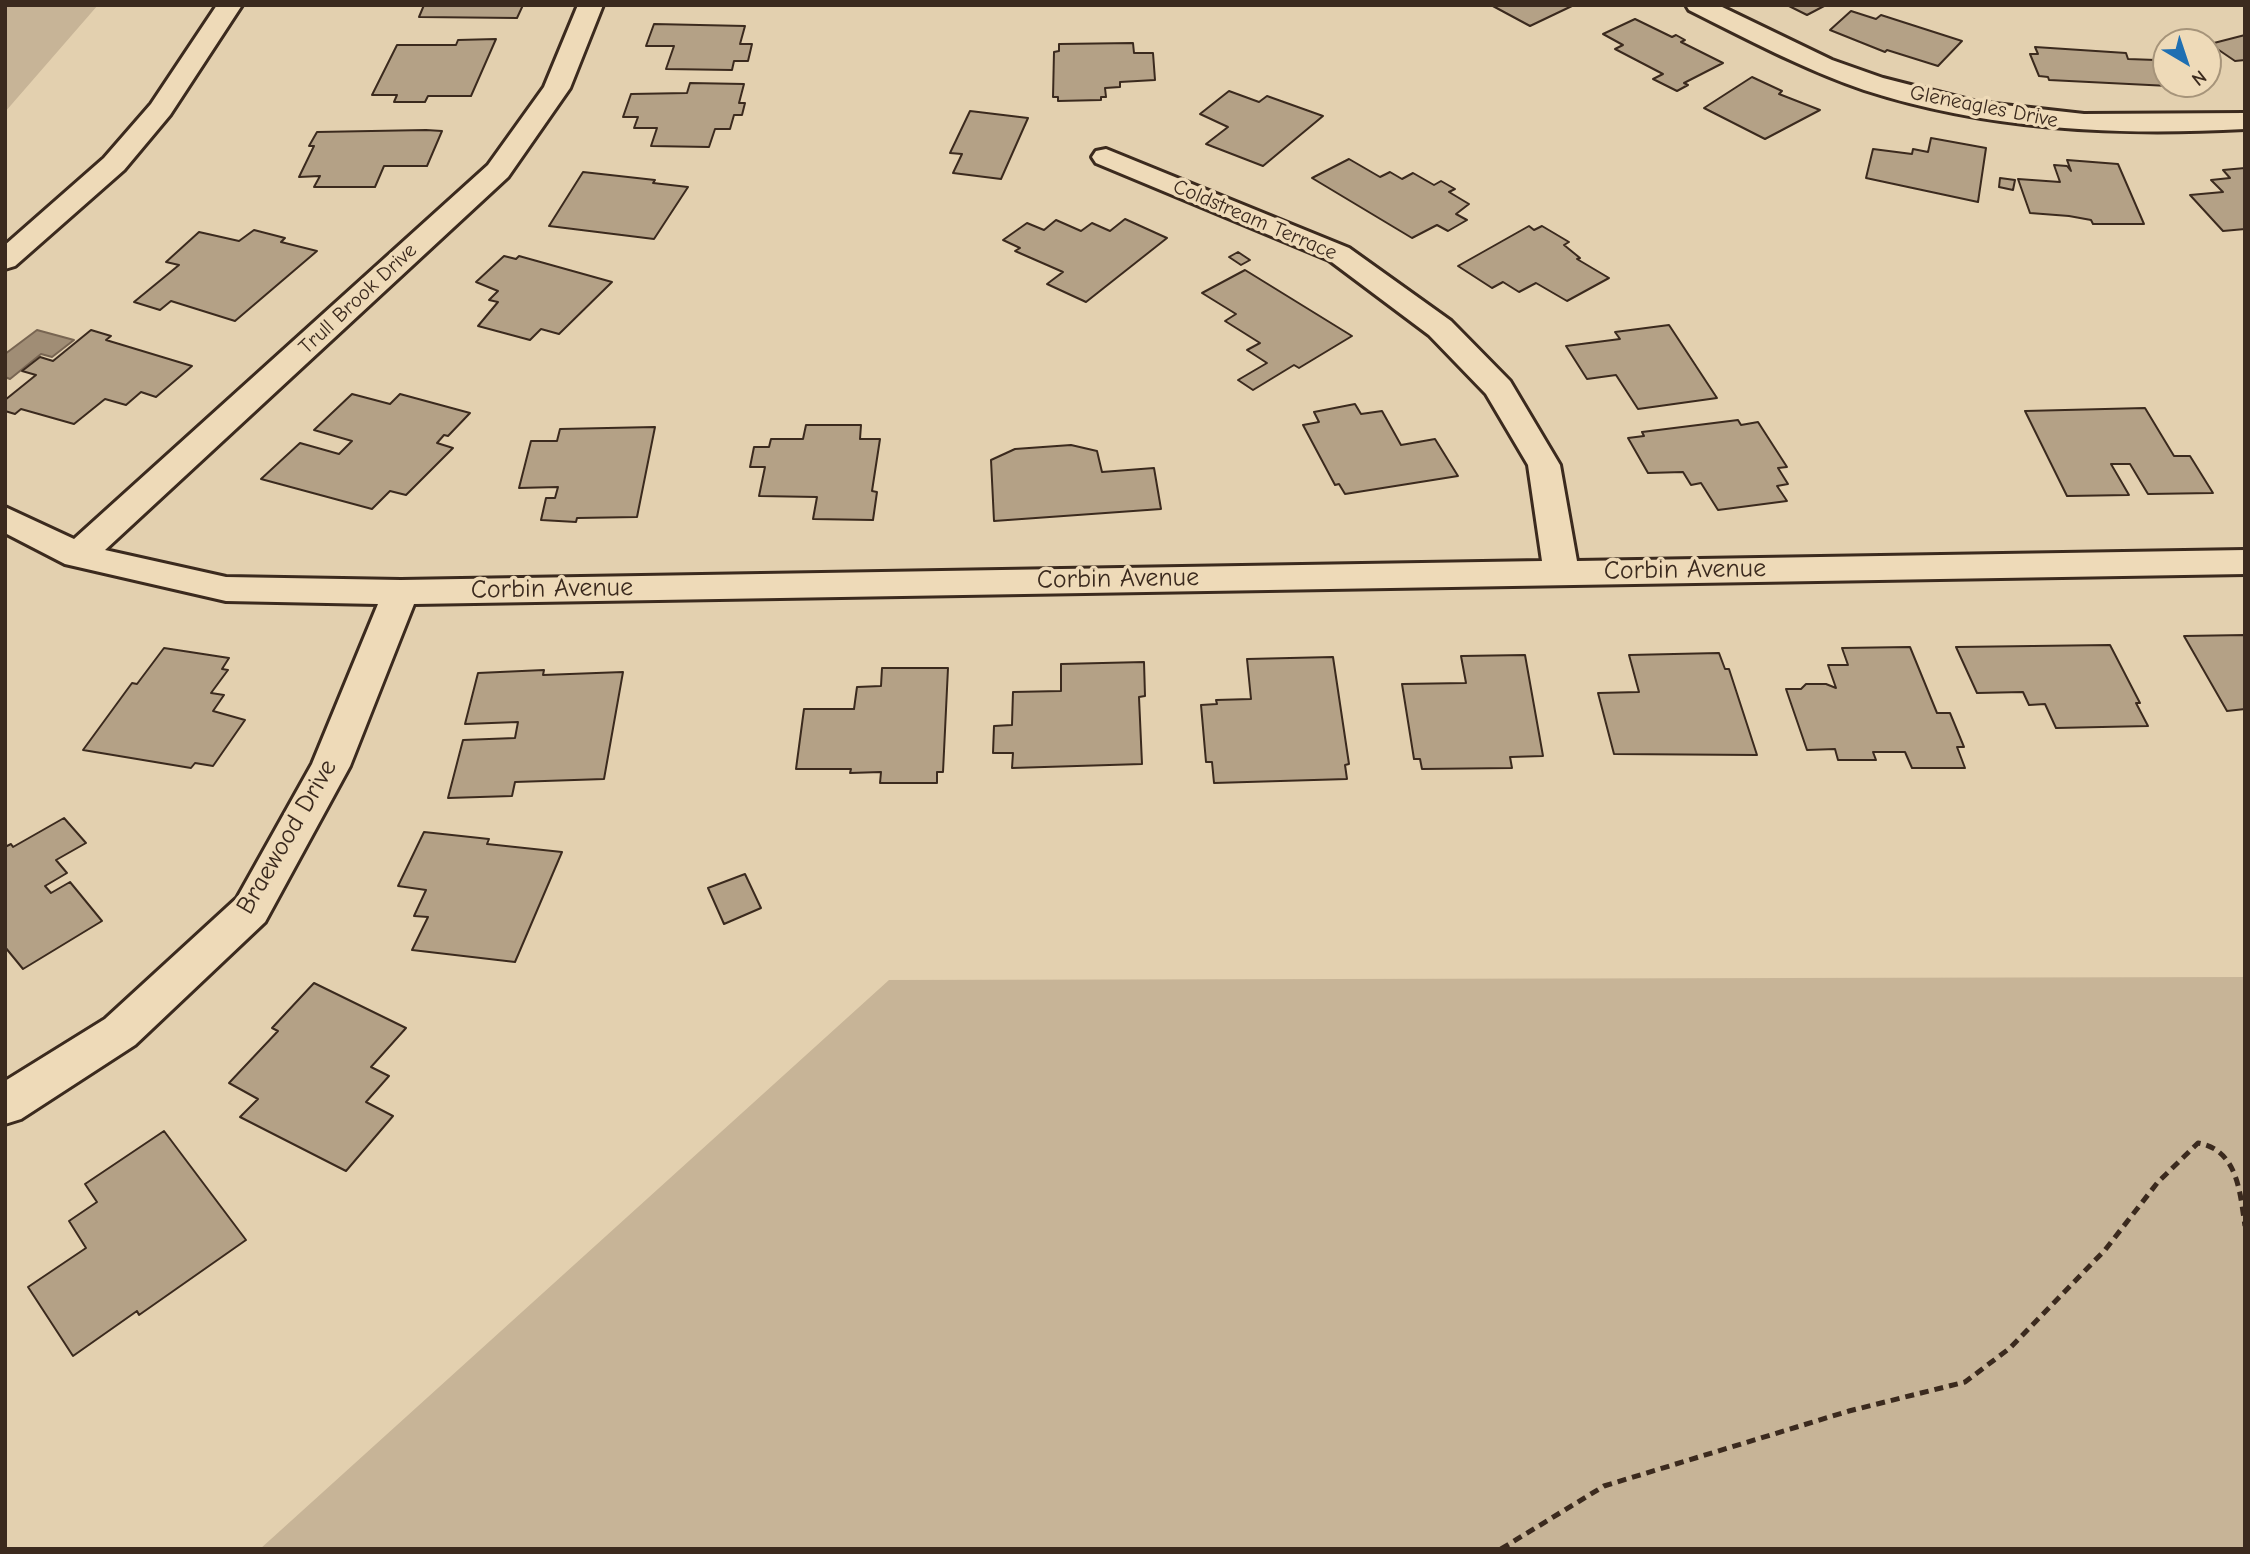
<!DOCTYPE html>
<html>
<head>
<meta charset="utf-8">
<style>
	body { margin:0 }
	#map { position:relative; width:2250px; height:1554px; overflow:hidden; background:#e3d0af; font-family:"Comic Neue",sans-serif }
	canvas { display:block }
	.frame { position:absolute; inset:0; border:7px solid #3b2a1e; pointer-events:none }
	.north { position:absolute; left:2152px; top:28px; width:70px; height:70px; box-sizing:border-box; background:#eedab8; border:2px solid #a6947a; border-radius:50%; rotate:141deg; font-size:19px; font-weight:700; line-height:28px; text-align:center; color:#3b2a1e }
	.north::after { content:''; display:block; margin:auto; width:24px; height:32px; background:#1f6fb2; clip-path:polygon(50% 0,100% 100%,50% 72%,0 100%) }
</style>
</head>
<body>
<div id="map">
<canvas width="2250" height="1554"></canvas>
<div class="frame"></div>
<div class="north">N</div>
</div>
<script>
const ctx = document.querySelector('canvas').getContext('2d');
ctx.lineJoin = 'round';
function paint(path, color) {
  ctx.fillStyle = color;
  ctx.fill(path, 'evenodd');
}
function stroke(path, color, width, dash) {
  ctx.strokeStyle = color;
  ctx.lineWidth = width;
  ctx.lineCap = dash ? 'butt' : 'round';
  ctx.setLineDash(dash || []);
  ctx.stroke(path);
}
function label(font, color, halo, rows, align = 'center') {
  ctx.font = font + ' "Comic Neue",sans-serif';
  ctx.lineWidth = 7;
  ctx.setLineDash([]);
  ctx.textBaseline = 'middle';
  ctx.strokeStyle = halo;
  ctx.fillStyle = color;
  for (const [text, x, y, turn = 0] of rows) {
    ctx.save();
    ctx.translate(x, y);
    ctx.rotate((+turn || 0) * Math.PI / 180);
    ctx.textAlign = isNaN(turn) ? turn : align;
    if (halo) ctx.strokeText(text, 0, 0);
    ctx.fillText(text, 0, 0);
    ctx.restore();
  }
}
paint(new Path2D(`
	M5 5H98L5 112Z
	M2245 977V1549H260L889 980Z`), '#c7b497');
const water = new Path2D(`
	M37 330 74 340 52 357 41 354 10 379 5 377V354Z`);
paint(water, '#a08d75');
stroke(water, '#786552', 2);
const building = new Path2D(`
	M424 5H523L517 18 419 17Z
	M1491 5H1574L1530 26Z
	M1787 5H1826L1807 15Z
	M1851 11 1876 19 1881 15 1962 41 1938 66 1887 50 1885 52 1830 30Z
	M1635 19 1672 37 1676 35 1685 40 1681 42 1723 63 1684 83 1688 85 1677 91 1653 79 1663 74 1615 49 1623 45 1603 34Z
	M654 24 745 26 740 44H752L748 61H734L732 70 666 69 674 46H646Z
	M2245 35V60L2235 61 2210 44Z
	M496 39 471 96H428L425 102H394L397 95H372L397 45H456L458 40Z
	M1133 43 1134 53H1153L1155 80 1120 82V87L1105 88 1106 97H1101V100L1058 101V97H1053L1054 52 1059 51V44Z
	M2035 47 2126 53 2128 59 2156 60 2169 86 2049 80 2048 77 2039 76 2030 54H2038Z
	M1752 77 1782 91 1779 94 1820 110 1765 139 1704 108Z
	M690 83 744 84 739 103H745L742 115H734L730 129H715L709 147 651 146 657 128H634L638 117H623L631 94 687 93Z
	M1229 91 1259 102 1267 96 1323 116 1263 166 1206 144 1228 127 1200 114Z
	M970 111 1028 118 1001 179 953 173 962 154 950 153Z
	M426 130 442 131 427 166H384L375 187H314L320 176 299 177 314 146H309L317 132Z
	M1931 138 1986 148 1978 202 1866 178 1873 149 1912 154 1913 149 1928 152Z
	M1349 159 1380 177 1390 172 1402 179 1413 173 1434 185 1441 181 1455 189 1449 192 1469 204 1456 214 1467 220 1448 231 1437 225 1412 238 1312 178Z
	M2067 160 2118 164 2144 224H2093L2091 220 2069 216 2030 213 2018 179 2060 182 2054 165 2067 166 2071 171Z
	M2245 168V229L2223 231 2190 195 2223 192 2211 180 2230 178 2223 170Z
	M583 172 655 180 653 183 688 187 654 239 549 226Z
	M2000 178 2015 180 2013 190 1999 187Z
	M1125 219 1167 238 1086 302 1047 284 1063 272 1015 251 1020 248 1003 240 1027 223 1044 230 1056 220 1081 231 1092 223 1110 231Z
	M1529 226 1534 230 1542 226 1569 242 1564 245 1580 258 1577 259 1609 278 1567 301 1536 283 1519 292 1503 282 1492 288 1458 266Z
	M254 230 285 238 281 242 317 251 235 321 171 301 160 310 134 302 179 265 166 262 199 232 239 241Z
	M1238 252 1250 260 1241 265 1229 257Z
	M504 256 516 259 519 256 612 282 559 334 541 329 530 340 478 326 498 302 489 300 498 291 476 282Z
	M1245 270 1352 336 1299 368 1294 365 1253 390 1238 380 1267 363 1247 350 1260 343 1225 321 1236 314 1202 293Z
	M1669 325 1717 398 1638 409 1616 375 1587 379 1566 346 1620 339 1615 332Z
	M91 330 111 336 106 340 192 366 156 397 141 392 126 405 105 399 74 424 21 409 15 414 5 411V400L36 375 22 371 40 357 53 361Z
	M352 394 390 404 400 394 470 413 448 436 444 435 437 443 453 448 406 495 390 491 372 509 261 479 300 443 339 454 352 441 314 430Z
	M1355 404 1361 414 1382 411 1401 445 1435 439 1458 476 1345 494 1339 484 1335 485 1303 425 1319 422 1314 412Z
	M2145 408 2174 456H2190L2213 493 2148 494 2130 464H2111L2129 495 2067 496 2025 411Z
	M1738 420 1741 425 1758 422 1787 467 1778 468 1788 484 1777 486 1787 501 1718 510 1701 483 1691 485 1683 472 1648 473 1628 438 1644 436 1642 432Z
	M806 425H861L860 439H880L872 491 877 492 873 520 813 519 817 497 759 496 765 467H750L754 447H769L771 439H803Z
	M655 427 637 517 577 518 576 522 541 520 546 498H555L558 487 519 488 531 441H557L560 429Z
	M1071 445 1097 451 1102 472 1154 468 1161 509 994 521 991 460 1015 449Z
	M2245 635V709L2227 711 2184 636Z
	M2110 645 2140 703H2136L2148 726 2056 728 2045 704 2029 705 2023 692 1977 693 1956 647Z
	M1910 647 1937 713H1950L1964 747H1957L1965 768H1912L1905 752H1873L1876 760H1838L1835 749 1807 750 1786 689H1801L1806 684H1826L1836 688 1828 665H1848L1842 648Z
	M164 648 229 658 222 669 228 670 211 693 224 695 213 711 245 720 213 766 195 763 191 768 83 750 132 683 137 684Z
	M1719 653 1725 669H1729L1757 755 1614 754 1598 693 1639 692 1629 655Z
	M1525 655 1543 756 1510 757 1512 768 1422 769 1420 759H1414L1402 684 1466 683 1461 656Z
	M1333 657 1349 764 1345 765 1347 779 1214 783 1212 762H1206L1201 705 1217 704 1216 700 1251 699 1247 659Z
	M1144 662 1145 696 1139 697 1142 764 1012 768 1013 753H993L994 726 1012 725 1013 692 1061 691V664Z
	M882 668H948L943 772H937V783H880L881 772 850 773 851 769H796L804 709H854L857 687 881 686Z
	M544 670 543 675 623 672 604 779 515 782 512 796 448 798 463 740 515 738 518 722 465 724 478 673Z
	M64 818 86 843 56 860 67 873 45 886 51 893 70 882 102 921 23 969 5 947V847L11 844 13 847Z
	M424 832 489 839 487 844 562 852 515 962 412 950 428 917 414 916 426 890 398 886Z
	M745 874 761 908 724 924 708 888Z
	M314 983 406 1028 371 1067 389 1076 366 1102 393 1116 346 1171 240 1117 258 1099 229 1083 278 1031 272 1028Z
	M164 1131 246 1240 139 1315 137 1311 73 1356 28 1287 86 1248 69 1221 97 1202 85 1184Z`);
paint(building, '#b4a186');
stroke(building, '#3b2a1e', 2);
const street = new Path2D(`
	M578 5H603L570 88 508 177 105 550 226 577 401 580 1542 561 1528 465 1486 394 1429 335 1329 260 1096 163 1092 157 1096 151 1106 149 1349 248 1451 321 1510 381 1560 465 1577 561 2245 550V574L414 604 350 766 265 922 135 1045 21 1119 5 1124V1081L105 1019 237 898 312 764 378 604 226 601 65 564 5 533V507L74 539 488 165 544 87Z
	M1686 5H1718L1832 60 1883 78 1977 102 2084 114 2245 113V129C2116 136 1988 130 1864 90 1803 69 1747 39 1689 10Z`);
const secondary = new Path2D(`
	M217 5H242L170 115 124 170 15 266 5 269V245L104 158 151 104Z`);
stroke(street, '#3b2a1e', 6);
stroke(secondary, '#3b2a1e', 6);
stroke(new Path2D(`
	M1501 1549 1604 1486 1849 1411 1965 1382 2010 1348 2105 1250 2158 1182 2198 1143C2238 1150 2240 1193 2245 1226`), '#3b2a1e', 5, [9, 6]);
paint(street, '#eedab8');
paint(secondary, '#eedab8');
label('21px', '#3b2a1e', '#eedab8', [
	["Gleneagles Drive",1984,107,11],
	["Coldstream Terrace",1255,220,23],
	["Trull Brook Drive",358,299,-43]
]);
label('26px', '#3b2a1e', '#eedab8', [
	["Corbin Avenue",1685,570,-1],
	["Corbin Avenue",1118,579,-1],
	["Corbin Avenue",552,589,-1],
	["Braewood Drive",287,837,-60]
]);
</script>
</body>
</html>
